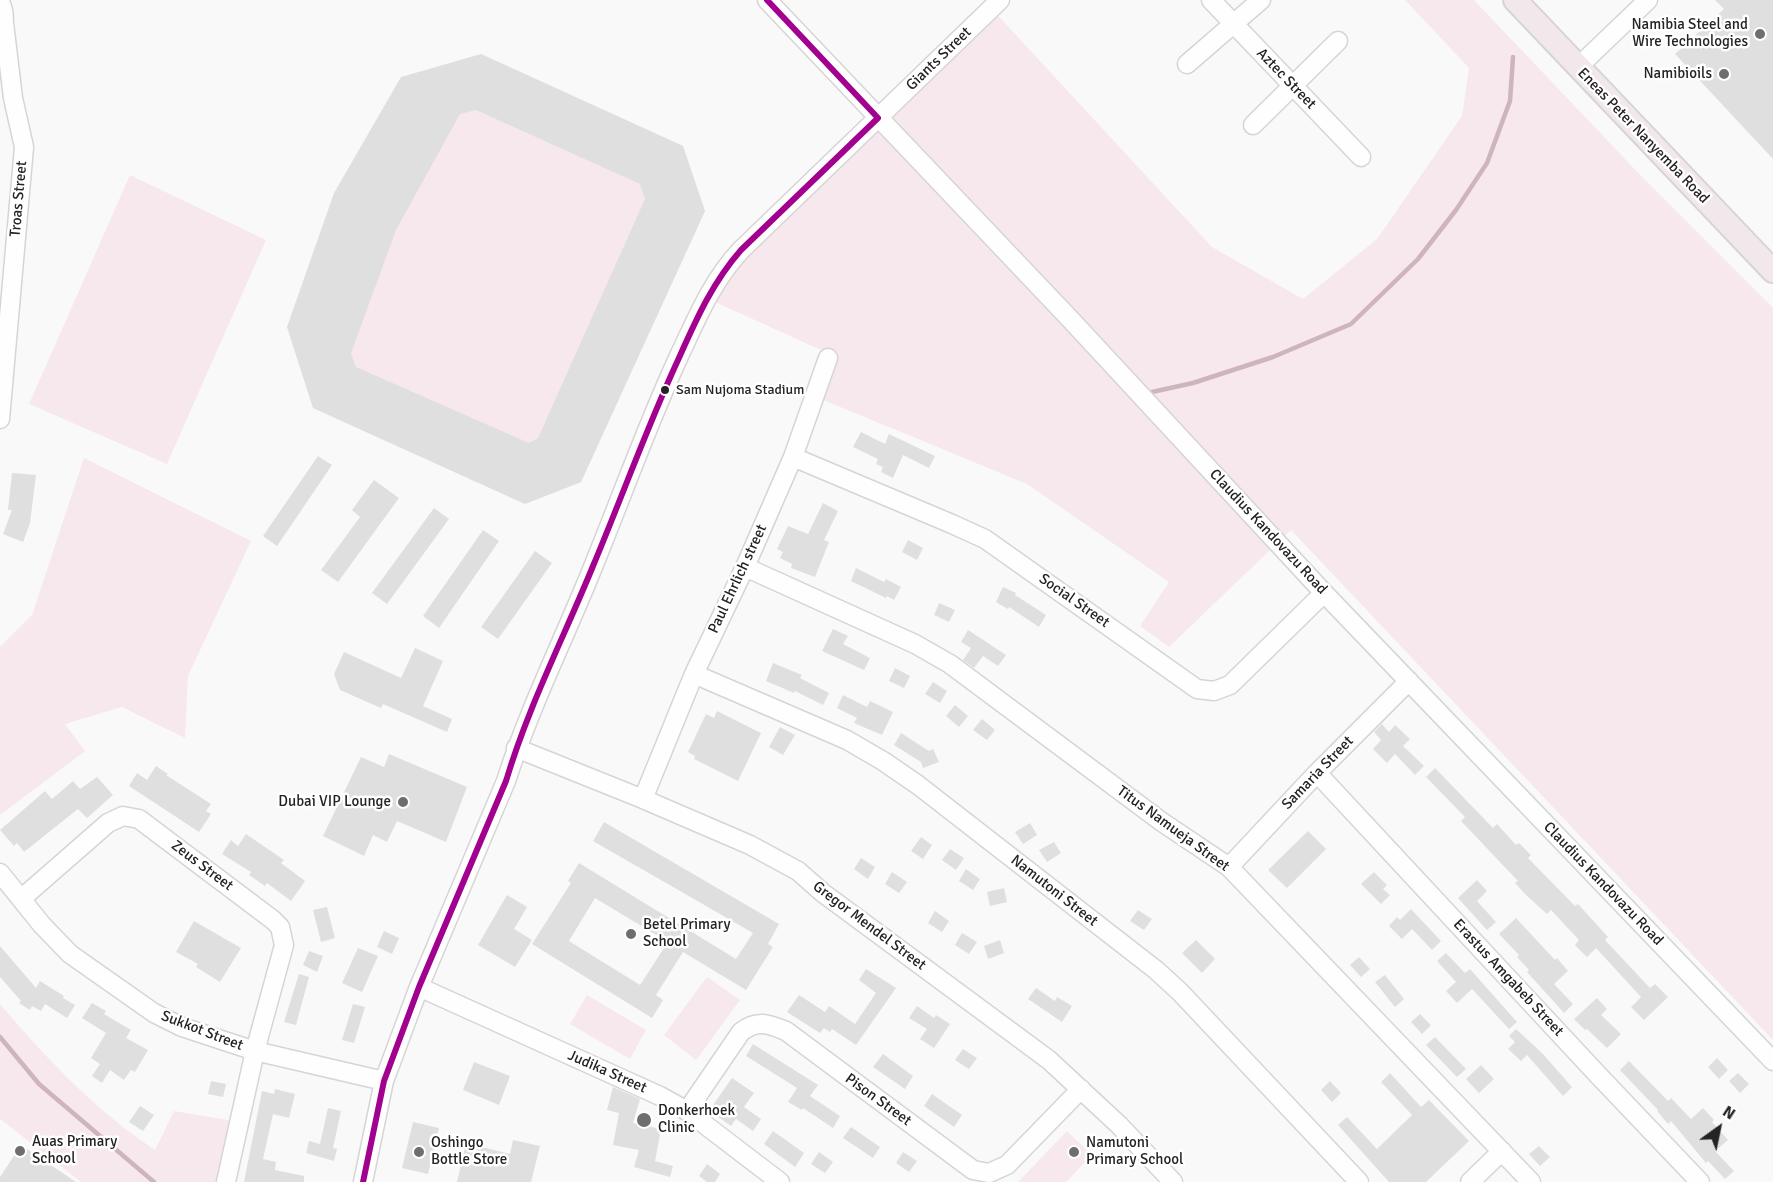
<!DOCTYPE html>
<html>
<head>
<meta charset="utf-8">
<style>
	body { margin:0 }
	#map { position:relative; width:1773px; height:1182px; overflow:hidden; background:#faf9f9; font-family:Signika,sans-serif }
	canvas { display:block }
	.north { position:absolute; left:1689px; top:1098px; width:60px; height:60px; -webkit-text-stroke:4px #fff; paint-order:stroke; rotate:33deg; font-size:16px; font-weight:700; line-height:24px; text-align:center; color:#242223 }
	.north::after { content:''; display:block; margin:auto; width:21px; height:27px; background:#242223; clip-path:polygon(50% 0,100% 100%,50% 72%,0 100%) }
</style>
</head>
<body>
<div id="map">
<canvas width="1773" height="1182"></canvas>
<div class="north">N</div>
</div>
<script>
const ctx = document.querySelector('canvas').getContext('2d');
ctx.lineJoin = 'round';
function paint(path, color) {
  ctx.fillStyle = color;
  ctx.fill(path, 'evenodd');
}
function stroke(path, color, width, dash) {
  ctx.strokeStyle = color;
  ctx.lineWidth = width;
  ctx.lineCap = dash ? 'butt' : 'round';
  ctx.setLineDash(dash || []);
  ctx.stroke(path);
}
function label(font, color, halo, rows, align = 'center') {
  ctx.font = font + ' Signika,sans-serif';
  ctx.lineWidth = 5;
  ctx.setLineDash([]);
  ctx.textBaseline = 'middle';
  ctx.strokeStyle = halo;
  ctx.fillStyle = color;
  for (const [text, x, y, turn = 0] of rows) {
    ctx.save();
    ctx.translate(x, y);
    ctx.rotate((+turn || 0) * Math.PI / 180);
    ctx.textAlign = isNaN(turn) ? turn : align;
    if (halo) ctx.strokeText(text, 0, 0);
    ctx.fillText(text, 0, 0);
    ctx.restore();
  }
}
paint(new Path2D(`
	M1405 0H1474L1644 179 1773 308V1040L1291 530 1169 647 1140 626 1169 582 1027 484 816 397 832 355 706 298 991 8 1212 247 1303 299 1377 239 1462 116 1469 68Z
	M481 54 683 146 705 211 581 482 525 504 313 408 287 327Z
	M130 175 266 240 167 464 29 404Z
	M84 458 251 541 188 676 185 738 122 707 65 724 85 751 0 815V647L32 615Z
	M707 977 740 1000 696 1060 664 1035Z
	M587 995 646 1030 630 1059 570 1024Z
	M0 1004C47 1059 95 1110 155 1150L174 1111 240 1122 226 1182H81L0 1119Z
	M1067 1131 1092 1155 1066 1182H1018Z`), '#f7e8ed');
stroke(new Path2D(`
	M1152 392 1193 383 1273 357 1351 324 1418 259 1456 210 1487 163 1510 101 1513 57
	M0 1037 39 1084 154 1182`), '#ceb4bc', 4.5);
paint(new Path2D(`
	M1715 0H1773V159L1675 54 1724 9Z
	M481 54 683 146 705 211 581 482 525 504 313 408 287 327 334 193 401 77ZM476 110 640 184 645 199 538 438 529 443 356 367 351 353 396 230 460 114Z
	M861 432 885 444 889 434 935 456 929 468 903 455 893 478 881 472 883 467 876 464 878 459 853 447Z
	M318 456 332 465 277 546 263 536Z
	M12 473 36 475 30 523 23 542 3 534 12 510H8Z
	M374 480 399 498 338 582 321 570 360 517 352 510Z
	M823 503 838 511 824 540 829 542 815 577 791 568 792 564 780 558 783 552 777 549 788 526 808 534Z
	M434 508 449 519 387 604 372 593Z
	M483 530 499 541 439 628 423 616Z
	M908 540 923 548 917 560 902 552Z
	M535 551 552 563 498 639 481 627Z
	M856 568 884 582 886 579 901 587 894 600 887 596 886 598 851 581Z
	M1003 587 1016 593 1015 595 1046 615 1039 627 1009 607 1008 609 996 602Z
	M939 603 955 610 949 622 934 615Z
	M833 629 848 636 843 644 870 658 864 670 822 651Z
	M968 630 1006 655 998 666 983 656 974 668 963 660 971 648 961 642Z
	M415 648 443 661 423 706 452 719 447 732 383 704 381 708 340 690 334 674 344 652 401 678Z
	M773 663 802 675 800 678 829 693 823 705 795 691 794 693 766 681Z
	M895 668 910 676 904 688 889 681Z
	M933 682 947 691 940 703 925 694Z
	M843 695 867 707 870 701 893 712 882 735 854 723 857 718 837 708Z
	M955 705 968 716 959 727 946 716Z
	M717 711 761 733 738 781 694 759 695 756 688 752 706 714 714 718Z
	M982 719 995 730 987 740 973 730Z
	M1382 724 1389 732 1395 725 1410 739 1403 746 1424 766 1415 775 1395 754 1387 763 1373 749 1381 740 1374 732Z
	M780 727 795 735 783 755 769 747Z
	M901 733 929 751 933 749 939 762 923 768 921 762 894 745Z
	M389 754 467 787 446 842 397 821 387 842 373 835 364 856 323 836 361 757 384 767Z
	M156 766 168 774 166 775 211 804 206 811 211 814 199 832 129 786 137 773 147 780Z
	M1435 768 1493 828 1497 824 1516 845 1519 843 1531 855 1528 858 1575 906 1578 904 1608 937 1605 940 1650 988 1655 984 1668 997 1644 1020 1631 1007 1641 997 1596 948 1587 957 1575 945 1579 940 1551 910 1547 914 1526 895 1515 883 1518 881 1461 821 1465 817 1426 777Z
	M97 777 113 795 87 818 78 809 24 852 17 843 14 846 0 830 45 791 52 799 73 781 80 789Z
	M604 822 779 924 768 944 773 947 746 990 683 952 656 995 663 1000 652 1018 532 944 571 883 568 881 579 863 736 959 753 933 593 841ZM595 898 668 942 640 985 569 941Z
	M1030 823 1037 835 1023 844 1015 832Z
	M1308 831 1326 849 1287 888 1268 870Z
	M246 834 284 860 281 863 305 881 291 901 267 883 265 886 249 875 251 872 222 854 231 840 238 846Z
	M921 837 932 845 923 859 911 851Z
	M1054 842 1061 853 1047 862 1039 850Z
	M950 849 964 858 956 870 942 860Z
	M861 858 875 867 868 879 854 869Z
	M966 869 980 879 973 890 959 881Z
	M892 872 907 882 899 893 885 884Z
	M1374 872 1387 885 1383 889 1390 895 1381 904 1361 884Z
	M1477 880 1487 891 1477 901 1496 922 1487 930 1458 898Z
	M1004 888 1007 902 990 906 987 892Z
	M507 895 527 907 514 929 532 940 515 967 478 945Z
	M327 907 335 938 321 942 313 910Z
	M1411 909 1441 941 1432 950 1412 929 1402 939 1389 926 1397 917 1400 920Z
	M1138 910 1152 919 1144 930 1130 921Z
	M935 911 949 921 942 932 928 923Z
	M1516 918 1555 960 1557 958 1568 971 1554 984 1573 1004 1564 1013 1527 972 1529 970 1517 957 1519 955 1499 934Z
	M194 921 241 948 220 982 196 967 198 964 176 952Z
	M384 931 399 938 392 954 377 947Z
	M962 933 977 942 969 954 955 945Z
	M1000 940 1004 953 988 959 984 946Z
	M1196 940 1215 959 1202 973 1182 953Z
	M0 946 36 988 40 981 64 996 63 998 75 1005 67 1018 45 1004 41 1011 32 1006 30 1010 19 1003 21 1001 0 977Z
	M358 948 378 956 362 992 342 983Z
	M309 951 323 956 317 972 303 965Z
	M1446 953 1465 973 1470 969 1517 1022 1509 1029 1472 989 1457 1003 1446 991 1456 982 1437 961Z
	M1359 957 1370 969 1361 977 1350 965Z
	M866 969 896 988 856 1045 832 1029 830 1032 824 1028 820 1033 787 1012 799 995 825 1012 829 1006 855 1024 876 993 859 980Z
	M299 974 309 977 296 1025 284 1022Z
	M1385 975 1404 999 1395 1007 1375 982Z
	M1036 988 1055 1001 1057 997 1072 1006 1062 1022 1028 999Z
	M1597 998 1607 1009 1601 1015 1621 1034 1607 1048 1587 1029 1585 1030 1574 1019Z
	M92 1003 106 1011 104 1014 131 1030 126 1038 148 1050 135 1072 131 1070 124 1080 110 1070 102 1083 92 1076 100 1064 91 1058 106 1033 82 1018Z
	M353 1004 365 1007 354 1043 342 1040Z
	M917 1006 934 1018 936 1015 950 1024 934 1048 920 1039 927 1029 909 1018Z
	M1420 1014 1431 1025 1422 1034 1411 1022Z
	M1516 1029 1542 1053 1572 1087 1563 1096 1527 1055 1521 1061 1508 1049 1515 1042 1509 1036Z
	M1435 1037 1466 1069 1457 1077 1426 1045Z
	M753 1044 818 1085 810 1096 840 1116 833 1128 803 1108 802 1110 788 1102 797 1088 746 1056Z
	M963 1049 977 1058 969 1069 955 1060Z
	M883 1054 913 1076 905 1089 873 1067Z
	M1717 1058 1728 1070 1719 1079 1708 1067Z
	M1629 1061 1668 1101 1671 1098 1691 1119 1703 1108 1714 1120 1712 1122 1728 1140 1715 1151 1734 1171 1725 1179 1708 1161 1706 1163 1671 1121 1668 1124 1657 1111 1658 1110 1620 1070Z
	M474 1062 510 1076 499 1105 463 1090Z
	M1481 1065 1494 1079 1479 1093 1466 1079Z
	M1390 1073 1421 1107 1429 1100 1469 1141 1426 1182H1389L1338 1125 1347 1117 1377 1149 1412 1115 1381 1082Z
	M1738 1073 1749 1084 1740 1093 1729 1081Z
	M732 1078 754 1093 744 1107 761 1119 753 1131 736 1119 731 1126 715 1115 719 1108 713 1105Z
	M211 1081 226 1084 223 1097 208 1094Z
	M1330 1081 1341 1093 1332 1102 1321 1090Z
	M613 1087 640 1099 633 1123 661 1129 655 1161 673 1166 670 1177 634 1167 639 1150 613 1145 619 1113 607 1110Z
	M275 1089 295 1094 289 1118 273 1114 263 1159 276 1162 275 1170 304 1176V1182H244L262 1091 274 1094Z
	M932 1094 962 1115 954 1127 924 1106Z
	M140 1106 154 1115 143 1131 129 1122Z
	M328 1108 341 1111 333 1148 337 1149 334 1161 306 1153 309 1141 320 1144Z
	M413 1122 439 1128 428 1174 402 1168Z
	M851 1127 880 1147 873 1158 843 1138Z
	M773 1131 804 1153 795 1167 764 1144Z
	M513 1140 540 1146 531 1182H457L466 1143 510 1154Z
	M21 1145 76 1182H0V1177Z
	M1539 1146 1550 1157 1540 1166 1529 1154Z
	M819 1152 833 1162 825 1173 811 1164Z
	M903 1152 917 1161 909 1172 896 1163Z
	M707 1164 720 1174 715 1182H707L699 1176Z`), '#e0dfdf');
const minor = new Path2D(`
	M767 0 1071 320 1324 593 1773 1061
	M1211 0 1361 157
	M0 2C5 12 5 21 2 32
	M1187 64 1261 0
	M1578 67 1648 0
	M1253 125 1338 41
	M0 419 24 147 13 98 4 23
	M793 457 952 524 985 539 1197 689 1214 691 1230 685 1324 593
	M745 567 915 644 950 664 1162 822 1229 867 1531 1182
	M694 674 847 740 883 761 918 785 1156 970 1180 992 1359 1182
	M516 748 643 799 750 845 798 871 823 893 1049 1060 1119 1125 1173 1182
	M1317 773 1599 1076 1700 1182
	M643 799 694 674 745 567 793 457 828 358
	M1229 867 1317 773 1409 681
	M0 873 42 925 70 954 154 1013 182 1027 255 1051 384 1081
	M21 899 108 823 123 816 139 819 273 920 280 927 284 945 255 1051 226 1182
	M419 987 660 1096 687 1111 780 1182
	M687 1111 741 1032C757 1019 769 1024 786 1031L973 1170 989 1173 1007 1165 1081 1089
	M363 1182 384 1081 419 987 506 781C530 706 566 635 595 562 623 493 648 423 679 356 697 318 712 281 741 250L1000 0
	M1470 1182 1502 1151`);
const major = new Path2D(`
	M1515 0 1773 271`);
stroke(minor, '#d6d5d5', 21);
stroke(major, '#d6d5d5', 26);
stroke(minor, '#fefefe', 18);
stroke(major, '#f2e8eb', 22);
stroke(new Path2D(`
	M363 1182 384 1081 419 987 506 781C528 707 564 637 593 566 622 497 647 427 678 360 696 320 712 283 741 250L878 118 767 0`), '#a2008e', 6);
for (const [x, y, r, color] of [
	[1760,34,6,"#6f6d6e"],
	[1724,74,6,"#6f6d6e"],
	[665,390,5,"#242223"],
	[403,802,6,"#6f6d6e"],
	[631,934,6,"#6f6d6e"],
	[644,1120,8,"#6f6d6e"],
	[20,1151,6,"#6f6d6e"],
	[419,1152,6,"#6f6d6e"],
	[1074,1152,6,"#6f6d6e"]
]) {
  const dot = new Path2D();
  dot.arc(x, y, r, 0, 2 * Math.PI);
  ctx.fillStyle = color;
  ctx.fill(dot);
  stroke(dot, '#fff', 2);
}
label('14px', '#242223', '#fff', [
	["Sam Nujoma Stadium",676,390]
], 'left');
label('15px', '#242223', '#fff', [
	["Namibia Steel and",1748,25,"right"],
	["Wire Technologies",1748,42,"right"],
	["Namibioils",1712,74,"right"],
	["Dubai VIP Lounge",391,802,"right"],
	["Betel Primary",643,925],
	["School",643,942],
	["Donkerhoek",658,1111],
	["Clinic",658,1128],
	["Auas Primary",32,1142],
	["School",32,1159],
	["Oshingo",431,1143],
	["Bottle Store",431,1160],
	["Namutoni",1086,1143],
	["Primary School",1086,1160]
], 'left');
label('15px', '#242223', '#fff', [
	["Giants Street",939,59,-44],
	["Aztec Street",1286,79,46],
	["Eneas Peter Nanyemba Road",1643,136,46],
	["Troas Street",19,199,-85],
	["Claudius Kandovazu Road",1268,532,47],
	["Paul Ehrlich street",738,579,-65],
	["Social Street",1074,601,35],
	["Samaria Street",1318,773,-46],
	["Titus Namueja Street",1173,829,36],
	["Zeus Street",202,866,37],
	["Claudius Kandovazu Road",1603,884,46],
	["Namutoni Street",1054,891,38],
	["Gregor Mendel Street",869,926,37],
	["Erastus Amgabeb Street",1508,978,47],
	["Sukkot Street",202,1031,21],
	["Judika Street",607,1072,24],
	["Pison Street",878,1100,36]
]);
</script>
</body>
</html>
